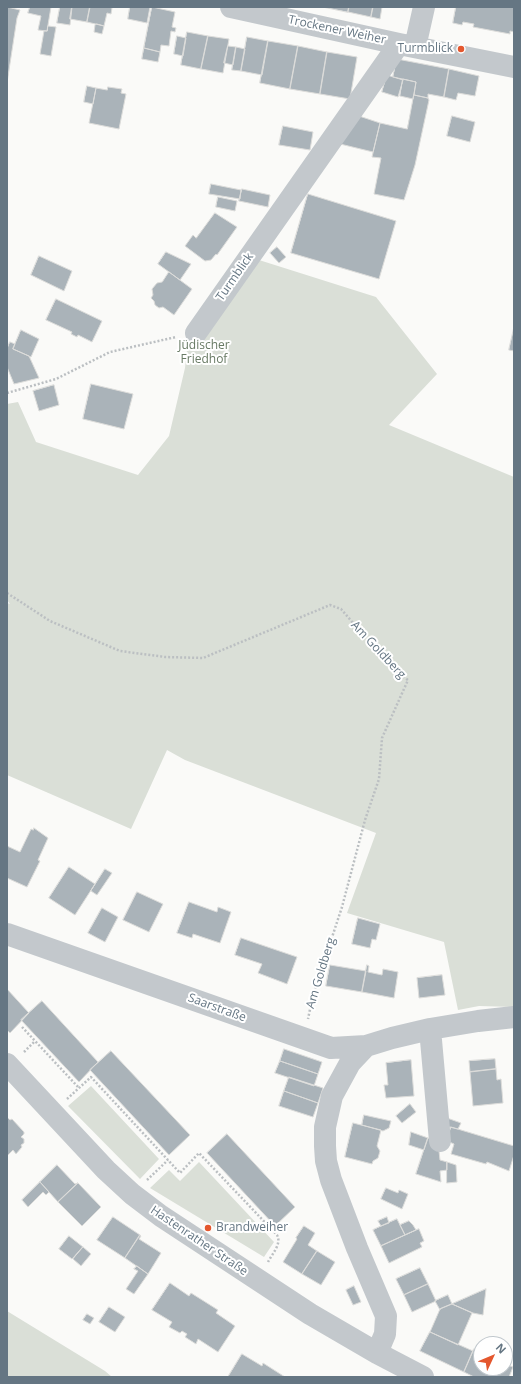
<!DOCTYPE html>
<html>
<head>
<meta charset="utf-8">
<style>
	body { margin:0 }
	#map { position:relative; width:521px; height:1384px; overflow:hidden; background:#fafaf8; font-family:"Open Sans",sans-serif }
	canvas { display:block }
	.frame { position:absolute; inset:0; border:8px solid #657683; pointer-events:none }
	.north { position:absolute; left:473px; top:1336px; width:40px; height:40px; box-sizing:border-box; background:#fff; border:1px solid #c1c8cd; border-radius:50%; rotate:46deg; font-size:11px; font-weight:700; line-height:16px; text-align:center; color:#657683 }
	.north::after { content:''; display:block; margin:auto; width:14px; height:18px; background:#e4572e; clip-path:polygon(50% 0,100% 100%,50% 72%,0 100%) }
</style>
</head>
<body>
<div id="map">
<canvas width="521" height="1384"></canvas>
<div class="frame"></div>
<div class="north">N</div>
</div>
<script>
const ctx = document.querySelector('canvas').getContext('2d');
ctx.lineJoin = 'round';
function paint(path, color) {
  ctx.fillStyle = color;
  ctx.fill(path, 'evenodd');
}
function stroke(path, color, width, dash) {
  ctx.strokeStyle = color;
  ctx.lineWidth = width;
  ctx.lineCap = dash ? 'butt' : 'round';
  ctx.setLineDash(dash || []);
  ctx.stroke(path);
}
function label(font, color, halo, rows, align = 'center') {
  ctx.font = font + ' "Open Sans",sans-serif';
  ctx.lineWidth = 4;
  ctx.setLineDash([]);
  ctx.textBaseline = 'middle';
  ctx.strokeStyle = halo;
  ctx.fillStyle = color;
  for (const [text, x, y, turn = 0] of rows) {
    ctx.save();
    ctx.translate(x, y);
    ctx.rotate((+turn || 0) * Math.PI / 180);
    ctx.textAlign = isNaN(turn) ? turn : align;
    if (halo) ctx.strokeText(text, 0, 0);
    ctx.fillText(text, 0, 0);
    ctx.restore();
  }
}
paint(new Path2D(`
	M259 260 376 297 437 374 389 425 514 477V1007L479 1006 458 1010 444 942 347 913 376 833 185 760 167 750 131 829 7 775V603L10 604 7 600V404L18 402 36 442 138 475 169 436 185 368 188 341 208 331Z
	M91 1086 159 1159 140 1179 68 1106Z
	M199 1162 274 1242 264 1257 150 1188 169 1170 180 1181Z
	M7 1311 105 1371 112 1377H7Z`), '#dadfd7');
const building = new Path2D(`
	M7 7 20 10 17 18 7 83Z
	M30 7H51L47 31 38 30 41 16 28 13Z
	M60 7H72L70 25 57 23Z
	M72 7H90L87 22 70 19Z
	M90 7H108L112 8 111 14 107 13 104 26 87 22Z
	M130 7H150L147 23 128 19Z
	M152 7 175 12 172 27 176 28 175 32 171 31 169 46 161 45 160 52 144 48Z
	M323 7H349L348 12Z
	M349 7H373L371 17 348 12Z
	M373 7H382L380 19 371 17Z
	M456 7H514V32L510 31V34L473 27 474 24 463 22 462 25 453 23Z
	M97 24 104 26 102 34 94 32 95 25Z
	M48 26 56 27 51 56 40 54 44 31H47Z
	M187 32 208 36 201 69 181 65Z
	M177 36 186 38 183 56 174 54Z
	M208 36 229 39 223 73 201 69Z
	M247 37 268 41 262 75 241 71Z
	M268 41 298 46 290 89 260 83Z
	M228 46 236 47 233 65 224 63Z
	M298 46 327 52 320 94 290 89Z
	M236 47 245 49 241 71 232 70Z
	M144 48 160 52 158 62 142 59Z
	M327 52 357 57 350 99 320 94Z
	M397 59 449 69 444 97 428 94V98L414 95 416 82 393 77Z
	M449 69 479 76 475 96 458 93 456 100 444 97Z
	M387 75 403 80 398 97 382 92Z
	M403 79 416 82 413 99 400 96Z
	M87 86 96 88 93 104 84 102Z
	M108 87 122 89 121 93 126 94 119 129 89 123 96 88 107 90Z
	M414 95 428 98 429 100 415 165 404 200 374 194 381 158 372 157 380 123 407 129Z
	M356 115 380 123 373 152 336 143Z
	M452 116 475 122 470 142 447 136Z
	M283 126 313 132 310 150 279 145Z
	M211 184 241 190 240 199 209 194Z
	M242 189 270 195 268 207 239 201Z
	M308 194 396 221 379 279 291 253Z
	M218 197 237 201 235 211 216 207Z
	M215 213 237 227 217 255 216 254 211 260 205 261 185 246 193 235 196 238Z
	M277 247 286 257 279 263 270 253Z
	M166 252 191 264 180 280 158 264Z
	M39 256 72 271 64 291 31 275Z
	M169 272 192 289 174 315 163 307 159 308 155 305 154 301 151 298 153 295 152 289 157 283 162 282Z
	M56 299 102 321 92 342 78 335 77 337 71 334 72 332 46 320Z
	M514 327V351L509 350Z
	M21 330 39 339 31 357 13 349Z
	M10 342 15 344 13 349 29 356 39 378 14 384 7 367V349Z
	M91 384 133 394 124 429 83 419Z
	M54 385 59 405 39 411 33 391Z
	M34 828 48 838 38 860 40 861 27 887 7 878V846L20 852 31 829 33 830Z
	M69 867 95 884 75 915 49 898Z
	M105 869 112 873 97 895 91 891Z
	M137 892 163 904 149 932 123 920Z
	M189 902 217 912 218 907 231 912 220 943 193 934 192 938 177 933Z
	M102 908 118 917 105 942 88 933Z
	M358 918 380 924 376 940 372 939 370 948 352 944Z
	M241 938 297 957 287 984 258 973 262 964 235 955Z
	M330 965 366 971 362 992 326 986Z
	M367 965 369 966 368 972 382 975 383 969 398 972 394 998 362 992Z
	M442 975 445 995 419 998 417 978Z
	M7 989 29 1013 10 1033 7 1030Z
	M42 1001 98 1062 79 1082 21 1020Z
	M284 1049 322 1062 318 1074 280 1061Z
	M111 1051 190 1135 169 1155 90 1070Z
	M495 1059 496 1069 470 1072 469 1061Z
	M411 1060 414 1096 386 1098 384 1085H388L386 1063Z
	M280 1061 318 1074 314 1086 275 1073Z
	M496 1069 497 1080 501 1079 503 1103 473 1106 470 1072Z
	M289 1077 323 1088 318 1103 284 1091Z
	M284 1091 318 1103 313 1117 279 1106Z
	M410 1104 416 1112 402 1123 396 1116Z
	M364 1115 391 1121 389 1128 383 1131 362 1125Z
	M7 1117 10 1120 12 1119 24 1132V1134L21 1137 24 1139V1143L21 1145 22 1147 16 1154 13 1150 7 1156Z
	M447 1118 461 1123 458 1129 445 1126Z
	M353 1123 381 1130 377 1146 380 1151 378 1158 373 1161 372 1164 345 1157Z
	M451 1127 514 1146V1155L509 1171 487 1162 486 1164 451 1154 454 1144 447 1141Z
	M411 1132 428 1138 424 1150 409 1145Z
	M227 1134 295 1207 275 1226 207 1153Z
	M428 1138 438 1142 440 1160 447 1162V1170L440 1171 441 1182 416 1174Z
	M447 1162 456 1165 457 1182 447 1183Z
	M57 1165 75 1184 78 1183 58 1202 40 1182Z
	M40 1182 49 1192 46 1195 43 1192 28 1207 22 1200Z
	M78 1183 101 1207 82 1226 58 1202Z
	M386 1188 398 1193 399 1190 408 1194 402 1209 381 1199Z
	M113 1217 140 1235 125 1258 97 1240Z
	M387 1217 389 1223 381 1226 378 1221Z
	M397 1219 405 1235 381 1246 373 1230Z
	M409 1221 413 1225 416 1230 405 1235 400 1225Z
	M304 1226 315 1233 308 1245 317 1251 302 1274 283 1262 297 1239 296 1238Z
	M419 1229 424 1241 420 1243 422 1247 389 1263 381 1246Z
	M140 1235 141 1236 139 1239 161 1253 148 1274 125 1258Z
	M69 1236 83 1247 72 1259 59 1249Z
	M83 1247 91 1254 81 1266 73 1259Z
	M317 1251 335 1262 321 1285 302 1274Z
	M137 1266 148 1274 134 1294 126 1289 138 1271 134 1269Z
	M420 1268 428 1284 404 1295 396 1279Z
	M170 1283 189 1296 191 1293 218 1310 216 1313 235 1326 218 1352 198 1339 196 1344 185 1337 187 1334 182 1331 180 1333 169 1327 172 1322 152 1310Z
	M428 1284 436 1301 412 1312 404 1295Z
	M354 1286 361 1302 353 1305 346 1290Z
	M486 1289 483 1315 473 1313 452 1304Z
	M448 1295 452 1304 440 1309V1310L435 1301Z
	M452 1304 472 1313 458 1345 430 1332 440 1309Z
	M109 1307 125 1317 115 1332 99 1322Z
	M87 1314 94 1318 90 1324 83 1320Z
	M430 1332 473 1351 464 1372 420 1351Z
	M474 1349 481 1352V1368H505V1364L513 1367 509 1377H474L464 1372Z
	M242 1354 262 1366 263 1363 285 1377H228Z`);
paint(building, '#aab3b9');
stroke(building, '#dcdcda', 1);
stroke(new Path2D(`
	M7 393 56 379 110 352 176 337
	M7 593 50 621 120 651 165 657 203 658 330 605 341 609 392 668 408 680 382 738 379 779 365 820 342 907 313 995 308 1019
	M22 1027 79 1088
	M24 1052 35 1041
	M67 1099 91 1077 180 1173 199 1153 277 1235C282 1244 272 1254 268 1262
	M147 1180 168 1160`), '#bbbfc2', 2.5, [2, 2]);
stroke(new Path2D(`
	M231 7 399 44 514 67
	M415 47 424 7
	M196 333 399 44
	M7 934 331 1048 366 1046 392 1038 430 1029 478 1021 514 1017
	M430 1029 440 1141
	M366 1046 350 1063 332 1096 325 1127V1146L326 1161 331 1180 357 1248 386 1316 385 1334 377 1353
	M7 1064 106 1170 132 1194 161 1216 310 1314 377 1353 423 1377`), '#c3c8cc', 22);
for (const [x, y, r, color] of [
	[461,49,4,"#e4572e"],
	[208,1228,4,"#e4572e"]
]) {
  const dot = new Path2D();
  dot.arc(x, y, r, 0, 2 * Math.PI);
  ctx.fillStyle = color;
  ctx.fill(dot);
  stroke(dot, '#fff', 1.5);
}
label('12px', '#657683', '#fff', [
	["Trockener Weiher",337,30,12],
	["Turmblick",235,277,-55],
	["Am Goldberg",378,650,47],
	["Am Goldberg",321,973,-73],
	["Saarstraße",217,1008,20],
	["Hastenrather Straße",199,1241,34]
]);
label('12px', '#657683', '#fff', [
	["Turmblick",453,49],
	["Brandweiher",216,1228,"left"]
], 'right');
label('12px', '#687a64', '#fff', [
	["Jüdischer",204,346],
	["Friedhof",204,360]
]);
</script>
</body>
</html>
